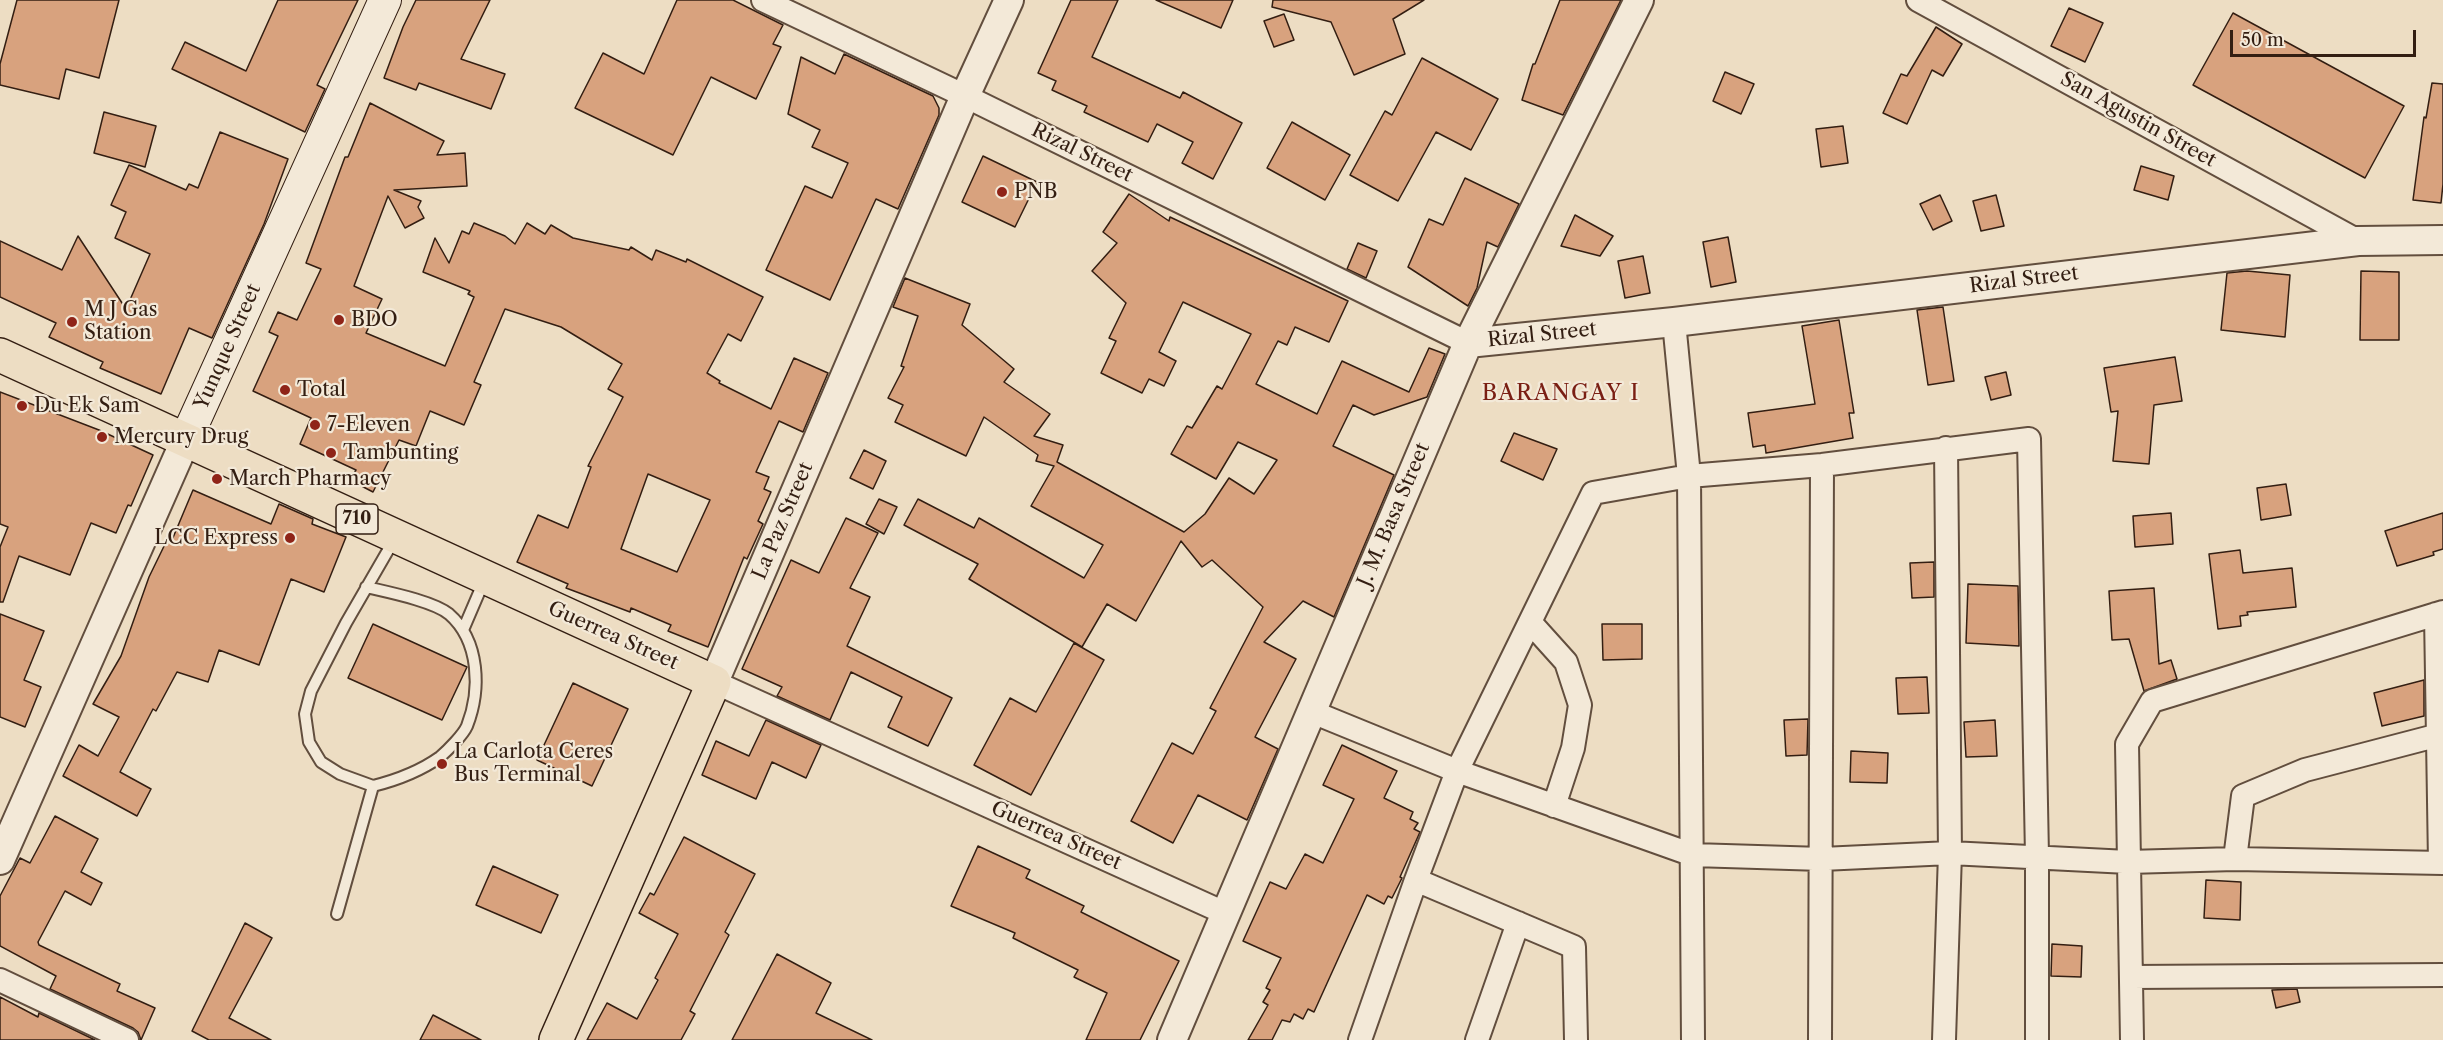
<!DOCTYPE html>
<html>
<head>
<meta charset="utf-8">
<style>
	body { margin:0 }
	#map { position:relative; width:2443px; height:1040px; overflow:hidden; background:#edddc3; font-family:"Libre Caslon Text",serif }
	canvas { display:block }
	.scale { position:absolute; left:2230px; top:30px; width:186px; height:27px; box-sizing:border-box; border:3px solid #331e12; border-top:0; padding-left:8px; font-size:18px; line-height:21px; white-space:nowrap; color:#331e12; -webkit-text-stroke:4px #f3e9d8; paint-order:stroke }
</style>
</head>
<body>
<div id="map">
<canvas width="2443" height="1040"></canvas>
<div class="scale">50 m</div>
</div>
<script>
const ctx = document.querySelector('canvas').getContext('2d');
ctx.lineJoin = 'round';
function paint(path, color) {
  ctx.fillStyle = color;
  ctx.fill(path, 'evenodd');
}
function stroke(path, color, width, dash) {
  ctx.strokeStyle = color;
  ctx.lineWidth = width;
  ctx.lineCap = dash ? 'butt' : 'round';
  ctx.setLineDash(dash || []);
  ctx.stroke(path);
}
function label(font, color, halo, rows, align = 'center') {
  ctx.font = font + ' "Libre Caslon Text",serif';
  ctx.lineWidth = 4.5;
  ctx.setLineDash([]);
  ctx.textBaseline = 'middle';
  ctx.strokeStyle = halo;
  ctx.fillStyle = color;
  for (const [text, x, y, turn = 0] of rows) {
    ctx.save();
    ctx.translate(x, y);
    ctx.rotate((+turn || 0) * Math.PI / 180);
    ctx.textAlign = isNaN(turn) ? turn : align;
    if (halo) ctx.strokeText(text, 0, 0);
    ctx.fillText(text, 0, 0);
    ctx.restore();
  }
}
const building = new Path2D(`
	M17 0H119L99 78 66 69 59 99 0 85V64Z
	M278 0H358L317 85 325 89 305 132 172 69 185 42 246 71Z
	M416 0H490L461 59 505 74 491 109 419 83 416 90 384 78 403 27Z
	M677 0H733L783 25 773 44 781 47 756 99 711 77 673 155 575 108 603 53 644 74Z
	M1071 0H1118L1092 57 1180 98 1183 92 1242 123 1213 179 1182 163 1193 142 1157 124 1148 142 1084 112 1087 106 1052 90 1056 81 1038 73Z
	M1156 0H1233L1221 28Z
	M1273 0H1424L1393 19 1405 54 1354 75 1331 22 1272 7Z
	M1560 0H1621L1563 115 1522 100 1533 64H1535Z
	M2069 8 2103 23 2085 62 2051 46Z
	M2233 13 2404 106 2365 178 2193 85Z
	M1284 14 1294 40 1274 47 1264 21Z
	M1936 27 1962 44 1943 76 1932 70 1907 124 1883 113 1901 74 1907 76Z
	M844 54 933 96 939 108V115L898 209 876 199 830 300 766 270 805 186 832 198 848 163 812 147 820 130 788 114 801 57 835 74Z
	M1422 58 1498 99 1471 150 1436 132 1398 201 1350 175 1385 111 1392 115Z
	M1725 72 1754 84 1741 114 1713 101Z
	M2432 83 2443 84V184L2441 203 2413 200 2424 117 2426 118Z
	M370 103 444 141 437 155 465 153 467 186 394 190 421 201 418 207 424 218 405 228 388 196 354 286 382 299 366 333 445 366 474 297 468 294 470 291 423 272 435 238 449 263 462 231 469 234 474 223 505 236 515 244 527 223 545 234 551 225 573 238 629 250 631 247 652 260 656 250 686 262 687 259 763 297 741 341 728 334 707 373 720 381 719 383 771 409 794 358 828 373 803 432 779 421 756 472 769 477 764 489 771 492 758 521 763 524 747 559 744 557 708 647 668 631 671 625 631 608 630 612 566 588 568 584 517 562 538 515 568 528 591 467 588 466 623 397 608 389 622 364 561 327 505 309 474 382 481 385 464 425 430 411 416 446 399 440 373 492 350 480 356 470 300 444 311 418 253 391 278 336 269 332 278 312 297 320 321 269 306 263 345 157H348ZM648 474 710 500 677 572 621 549Z
	M104 112 156 126 145 167 94 153Z
	M1292 122 1350 155 1325 200 1267 168Z
	M1843 126 1848 163 1821 167 1816 129Z
	M220 132 288 159 264 224 212 338 189 328 161 394 100 368 103 362 49 337 56 323 0 297V241L62 270 78 236 126 309 150 254 115 238 126 212 111 205 129 165 186 190 189 184 198 188Z
	M983 156 1037 182 1015 227 962 202Z
	M2141 166 2174 176 2168 200 2134 190Z
	M1465 178 1519 204 1498 247 1487 242 1477 288 1468 306 1408 267 1429 219 1443 225Z
	M1129 194 1169 221 1170 217 1348 301 1329 342 1295 327 1287 345 1278 341 1256 384 1317 414 1342 361 1409 392 1429 348 1445 354 1427 397 1374 415 1353 405 1333 446 1394 475 1334 617 1303 601 1264 642 1296 659 1255 737 1278 749 1247 820 1198 795 1173 843 1131 821 1172 743 1193 754 1216 711 1210 708 1263 607 1212 560 1202 567 1181 541 1136 621 1107 604 1082 647 969 579 978 564 904 525 918 499 974 528 979 518 1084 578 1103 545 1031 506 1054 466 1036 461 1038 455 984 417 966 456 895 422 903 405 888 398 904 367 901 366 918 316 893 307 905 278 970 304 962 325 1014 369 1004 382 1050 414 1034 436 1063 445 1057 462 1184 532 1205 514 1229 478 1254 494 1277 460 1238 442 1216 479 1171 454 1187 426 1192 428 1217 386 1222 389 1251 334 1183 302 1159 352 1176 361 1164 386 1149 379 1142 393 1101 373 1116 341 1109 338 1126 303 1092 271 1117 243 1103 232Z
	M1940 195 1952 221 1933 230 1920 204Z
	M1996 195 2004 226 1981 231 1973 201Z
	M1575 215 1613 236 1600 256 1561 246Z
	M1728 237 1736 282 1711 287 1703 242Z
	M1358 243 1377 251 1366 278 1347 269Z
	M1643 256 1650 293 1625 298 1618 261Z
	M2247 271 2290 275 2285 337 2221 330 2227 273Z
	M2361 271 2399 272V340H2360Z
	M1943 307 1954 381 1928 385 1917 310Z
	M1839 320 1854 413H1849L1853 438 1766 453 1765 445 1753 447 1748 413 1815 404 1802 326Z
	M2175 357 2182 401 2154 405 2149 464 2113 461 2118 411 2111 412 2104 368Z
	M2006 372 2011 395 1991 400 1985 377Z
	M0 392 99 430 153 455 131 506 128 505 116 533 91 523 70 575 19 556 3 602H0V547L8 527 0 524Z
	M1514 433 1557 449 1543 480 1501 461Z
	M864 450 886 461 873 489 850 478Z
	M2286 484 2291 515 2261 520 2257 488Z
	M193 490 271 524 279 504 313 519 312 524 346 537 324 592 291 579 259 665 219 650 208 682 177 672 156 711 153 709 120 772 151 789 137 816 63 776 79 745 98 756 119 717 93 704 121 656 149 577 168 538 172 540Z
	M879 499 897 507 884 534 866 524Z
	M2171 513 2173 544 2135 547 2133 516Z
	M2443 513V549L2433 552 2434 555 2397 566 2385 531Z
	M846 518 878 533 850 588 870 597 847 646 952 698 928 746 888 727 902 697 851 672 830 720 777 696 782 687 742 669 791 560 819 573Z
	M2240 550 2243 573 2292 568 2296 607 2247 612 2248 615 2240 616 2241 626 2218 629 2209 554Z
	M1934 562V597L1912 598 1910 563Z
	M1968 584 2018 586 2019 646 1966 643Z
	M2154 588 2159 664 2171 660 2177 679 2144 691 2129 639 2112 640 2109 591Z
	M0 614 44 631 24 680 41 687 25 727 0 717Z
	M373 624 467 667 442 720 348 678Z
	M1602 624H1642V659L1603 660Z
	M1074 643 1104 660 1031 795 974 765 1010 698 1036 712Z
	M1927 677 1929 713 1898 714 1896 678Z
	M2424 680V716L2382 726 2374 693Z
	M573 683 628 709 592 786 537 760Z
	M1808 719 1807 755 1786 756 1784 720Z
	M766 720 821 745 806 778 772 762 756 799 702 775 716 741 749 756Z
	M1995 720 1997 756 1966 757 1964 722Z
	M1342 745 1397 771 1384 798 1413 812 1410 819 1418 823 1414 829 1420 832 1400 877 1402 878 1392 898 1388 896 1384 904 1367 895 1314 1012 1308 1009 1303 1019 1294 1014 1290 1022 1282 1020 1272 1040H1248L1268 1005 1263 1002 1270 990 1266 988 1281 958 1243 941 1270 882 1286 889 1305 854 1323 863 1354 799 1323 785Z
	M1851 751 1888 753 1887 783 1850 782Z
	M55 816 98 839 81 872 102 883 91 905 65 891 38 942 39 945 120 984 117 991 155 1008 141 1040 138 1032 133 1028 50 989 56 976 0 946V896L20 858 30 863Z
	M684 837 755 874 725 932 729 935 690 1011 695 1014 681 1040H587L607 1003 637 1019 658 980 655 978 678 934 639 913 650 893 654 895Z
	M978 846 1030 870 1026 878 1084 906 1081 912 1179 961 1140 1040H1086L1107 993 1074 977 1078 970 1013 938 1015 933 951 906Z
	M493 866 558 895 541 933 476 905Z
	M2206 880 2241 882 2240 920 2204 918Z
	M245 923 272 938 229 1018 271 1040H209L192 1031Z
	M2052 944 2082 946 2081 977 2051 976Z
	M777 954 831 983 816 1013 872 1040H732Z
	M2297 989 2300 1002 2276 1008 2272 990Z
	M0 997 38 1017 39 1013 95 1040H0Z
	M433 1015 481 1040H420Z`);
paint(building, '#d8a27e');
stroke(building, '#331e12', 1.5);
const service = new Path2D(`
	M366 587C387 592 433 601 449 614 480 641 481 690 467 726 463 735 448 750 440 757 419 772 397 780 373 786
	M463 630 484 581
	M337 914 373 786 340 774 321 762 309 742 305 714 311 691 346 623 394 540`);
const minor = new Path2D(`
	M763 0 965 96 1468 343
	M1918 0 2358 241
	M1674 322 1689 476 1693 1040
	M2436 614 2440 863
	M1530 622 1566 662 1580 705 1573 748 1554 806
	M714 682 1227 914
	M1310 711 1457 771 1693 855 1822 859 1950 853 2128 862 2235 859 2443 863
	M2235 859 2243 796 2305 770 2439 735
	M1416 880 1574 947 1576 1040
	M2131 977 2443 975
	M0 980 127 1040
	M1360 1040 1416 880 1457 771 1593 493 1689 476 1822 465 2029 439 2037 856V1040
	M1477 1040 1518 923
	M1820 1040 1822 465
	M1944 1040 1950 853 1946 448
	M2132 1040 2127 744 2152 701 2443 612`);
const tertiary = new Path2D(`
	M1468 343 1674 322 2358 241 2443 240
	M714 682 965 96 1009 0
	M0 860 186 439
	M1172 1040 1468 343 1639 0`);
const secondary = new Path2D(`
	M186 439 385 0`);
const primary = new Path2D(`
	M0 355C239 462 475 575 714 682L556 1040`);
stroke(service, '#624e3e', 14);
stroke(minor, '#624e3e', 26);
stroke(tertiary, '#624e3e', 32);
stroke(secondary, '#331e12', 34);
stroke(primary, '#331e12', 36);
stroke(service, '#f3e9d8', 10);
stroke(minor, '#f3e9d8', 22);
stroke(tertiary, '#f3e9d8', 28);
stroke(secondary, '#f3e9d8', 32);
stroke(primary, '#edddc3', 33);
for (const [x, y, r, color] of [
	[1002,192,6,"#8f2418"],
	[339,320,6,"#8f2418"],
	[72,322,6,"#8f2418"],
	[285,390,6,"#8f2418"],
	[22,406,6,"#8f2418"],
	[315,425,6,"#8f2418"],
	[102,437,6,"#8f2418"],
	[331,453,6,"#8f2418"],
	[217,479,6,"#8f2418"],
	[290,538,6,"#8f2418"],
	[442,764,6,"#8f2418"]
]) {
  const dot = new Path2D();
  dot.arc(x, y, r, 0, 2 * Math.PI);
  ctx.fillStyle = color;
  ctx.fill(dot);
  stroke(dot, '#f3e9d8', 2);
}
for (const [x, y, w] of [
	[357,519,42]
]) {
  const box = new Path2D();
  box.roundRect(x - w / 2, y - 15, w, 30, 4.5);
  ctx.fillStyle = '#f3e9d8';
  ctx.fill(box);
  stroke(box, '#331e12', 1.5);
}
label('bold 18px', '#331e12', null, [
	["710",357,519]
]);
label('20px', '#331e12', '#f3e9d8', [
	["San Agustin Street",2138,120,29],
	["Rizal Street",1082,153,26],
	["Rizal Street",2024,280,-7],
	["Rizal Street",1542,335,-6],
	["Yunque Street",228,347,-66],
	["J. M. Basa Street",1394,515,-67],
	["La Paz Street",783,521,-67],
	["Guerrea Street",613,636,24],
	["Guerrea Street",1056,836,24]
]);
label('20px', '#331e12', '#f3e9d8', [
	["PNB",1014,192],
	["M J Gas",84,310],
	["Station",84,333],
	["BDO",351,320],
	["Total",297,390],
	["Du Ek Sam",34,406],
	["7-Eleven",327,425],
	["Mercury Drug",114,437],
	["Tambunting",343,453],
	["March Pharmacy",229,479],
	["LCC Express",278,538,"right"],
	["La Carlota Ceres",454,752],
	["Bus Terminal",454,775]
], 'left');
ctx.letterSpacing = '1.5px';
label('22px', '#7a1f14', '#f3e9d8', [
	["BARANGAY I",1561,394]
]);
ctx.letterSpacing = '0px';
</script>
</body>
</html>
